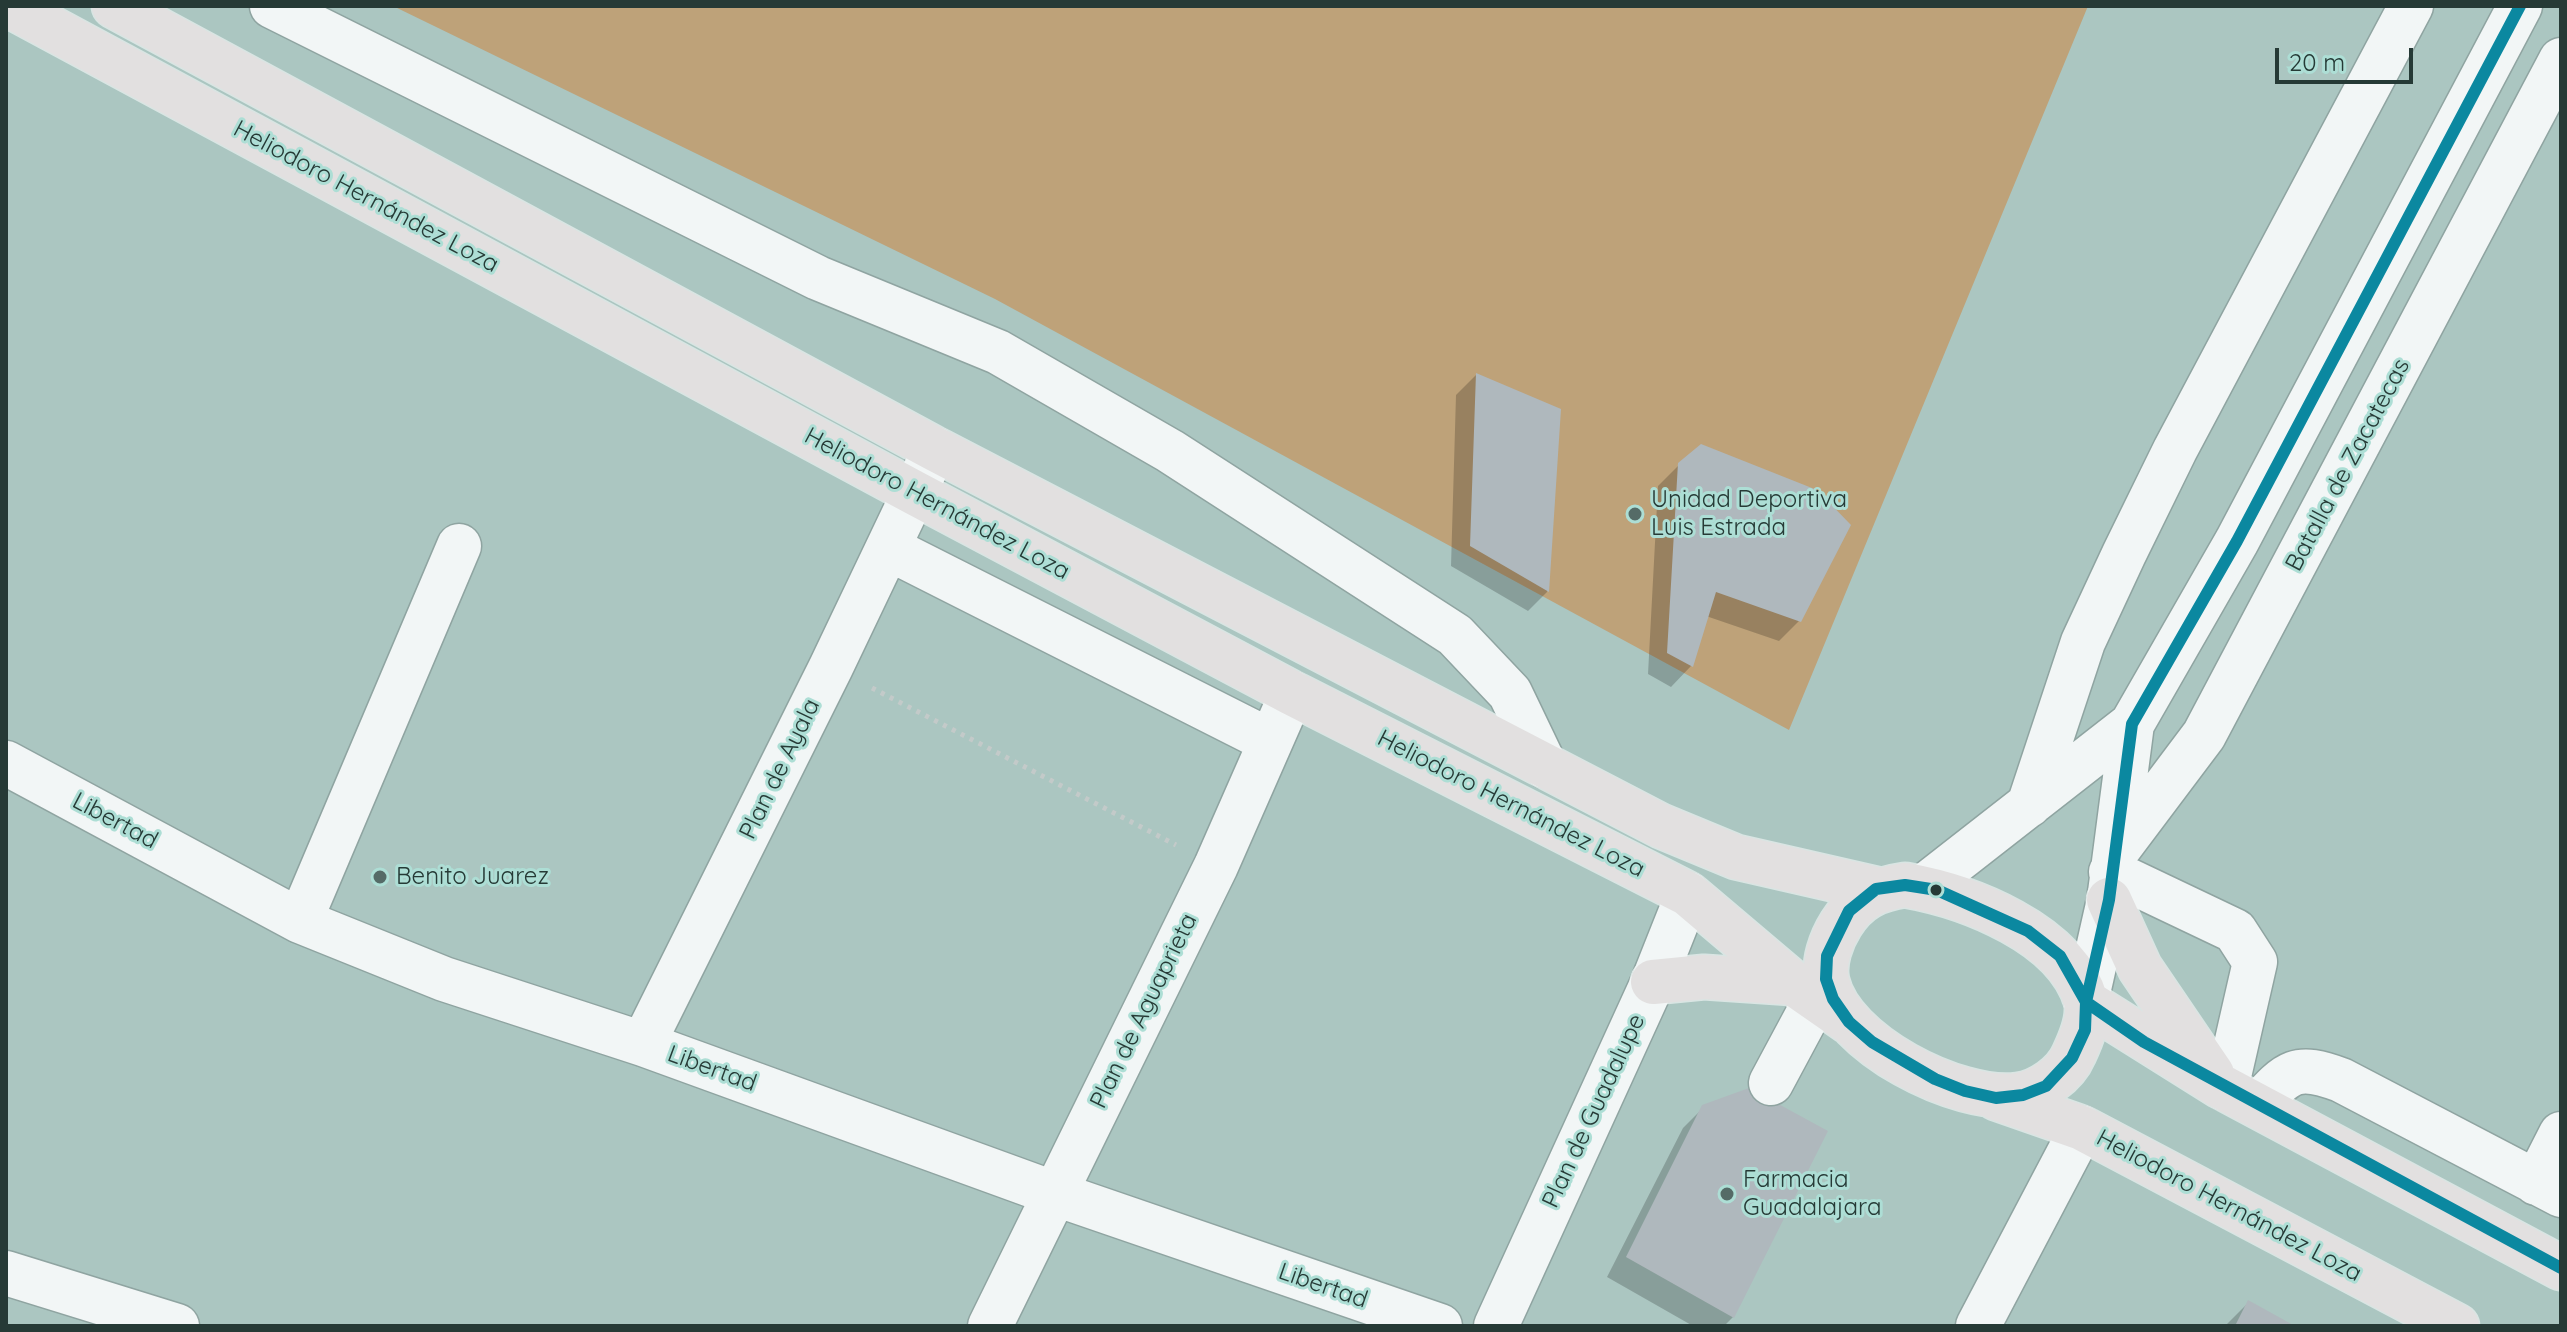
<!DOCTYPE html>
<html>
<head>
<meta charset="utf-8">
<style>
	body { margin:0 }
	#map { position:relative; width:2567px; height:1332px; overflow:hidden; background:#abc6c1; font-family:Quicksand,sans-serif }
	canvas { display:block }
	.frame { position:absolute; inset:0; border:8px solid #263a36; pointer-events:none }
	.scale { position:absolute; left:2275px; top:48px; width:138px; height:36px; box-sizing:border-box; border:4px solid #263a36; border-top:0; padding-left:10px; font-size:24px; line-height:28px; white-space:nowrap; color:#263a36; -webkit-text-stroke:6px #added5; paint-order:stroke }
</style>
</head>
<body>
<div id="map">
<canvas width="2567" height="1332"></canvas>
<div class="frame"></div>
<div class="scale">20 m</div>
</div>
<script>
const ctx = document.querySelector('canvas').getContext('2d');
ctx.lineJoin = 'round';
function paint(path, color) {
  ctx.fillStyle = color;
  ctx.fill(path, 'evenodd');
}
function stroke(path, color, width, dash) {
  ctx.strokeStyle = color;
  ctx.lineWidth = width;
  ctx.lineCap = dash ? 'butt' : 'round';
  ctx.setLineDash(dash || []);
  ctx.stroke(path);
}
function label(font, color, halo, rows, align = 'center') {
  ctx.font = font + ' Quicksand,sans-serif';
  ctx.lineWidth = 6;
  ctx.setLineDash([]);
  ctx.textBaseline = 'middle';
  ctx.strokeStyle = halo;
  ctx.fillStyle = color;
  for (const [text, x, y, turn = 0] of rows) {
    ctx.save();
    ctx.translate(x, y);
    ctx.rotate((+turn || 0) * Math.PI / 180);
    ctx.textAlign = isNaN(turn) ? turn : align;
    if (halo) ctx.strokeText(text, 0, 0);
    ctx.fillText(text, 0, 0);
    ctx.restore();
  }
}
paint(new Path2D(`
	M393 6H2088L1789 730 995 299Z`), '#bea279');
paint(new Path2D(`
	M1476 375 1559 411 1547 592 1528 611 1451 566 1456 395Z
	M1679 465 1800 620 1779 641 1706 616 1691 666 1671 687 1648 674 1658 486Z
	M1704 1107 1733 1317 1724 1326H1693L1607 1277 1683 1128Z
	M2249 1302 2291 1326H2225Z`), '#0003');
paint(new Path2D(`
	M1476 373 1561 409 1549 592 1470 546Z
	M1701 444 1817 490 1851 525 1801 622 1716 592 1693 667 1667 653 1678 463Z
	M1749 1088 1828 1131 1734 1318 1626 1257 1702 1105Z
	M2248 1300 2295 1326H2235Z`), '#afb8bd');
const minor = new Path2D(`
	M272 6 818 278 998 352 1170 451 1455 635 1510 693 1545 766
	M888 548 1270 741
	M6 763 300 921 444 979 643 1044 1053 1193 1440 1326
	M2029 805 2083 642 2124 554 2175 450 2411 6
	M2116 852 2204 735 2561 60
	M2111 872 2235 931 2255 962 2226 1089
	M1922 888 2132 724
	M300 921 459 546
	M2086 1002 2109 900 2132 724 2237 541 2520 6
	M643 1044 831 667 935 449
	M1771 1083 1816 999
	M2258 1105C2288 1071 2296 1063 2341 1080L2561 1195
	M2536 1183 2561 1134
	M6 1273 177 1326
	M990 1326 1216 866 1292 693
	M1496 1326 1653 982 1688 894
	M1978 1326 2082 1128`);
const major = new Path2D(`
	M10 6 913 492 1292 693 1688 894 1793 983 1849 1022
	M114 6 935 449 1661 826 1736 857 1876 889
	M1905 885C1968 896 2066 933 2086 1001 2090 1018 2081 1039 2074 1054 2065 1075 2040 1092 2018 1095 1958 1103 1841 1044 1827 981 1823 962 1831 940 1841 924 1857 898 1877 889 1905 885Z
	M2109 900 2140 968 2212 1074
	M1653 982 1704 977 1793 983
	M2086 1002 2220 1086 2561 1268
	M1996 1098 2082 1128 2457 1326`);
stroke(minor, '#8fa4a1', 47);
stroke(major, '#d9e5e3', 47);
stroke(new Path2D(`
	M872 688 1176 845`), '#c3cac9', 5, [4, 6]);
stroke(minor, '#f2f6f6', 44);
stroke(major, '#e2e0e0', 44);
stroke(new Path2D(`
	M2520 6 2237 541 2132 724 2109 900 2086 1002 2085 1030 2072 1058 2046 1086 2023 1095 1996 1098 1965 1091 1935 1079 1872 1042 1849 1022 1833 999 1826 979 1827 956 1849 911 1876 889 1905 885 1937 890 2028 931 2060 956 2086 1002 2144 1042 2561 1268`), '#0b88a0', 12);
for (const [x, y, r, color] of [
	[1635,514,8,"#556b67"],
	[380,877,8,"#556b67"],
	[1936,890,7,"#263a36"],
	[1727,1194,8,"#556b67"]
]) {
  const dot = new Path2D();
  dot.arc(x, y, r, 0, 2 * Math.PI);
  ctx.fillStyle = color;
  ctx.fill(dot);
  stroke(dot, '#added5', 3);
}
label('24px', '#263a36', '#added5', [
	["Heliodoro Hernández Loza",366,197,28],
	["Batalla de Zacatecas",2348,465,-62],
	["Heliodoro Hernández Loza",937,504,28],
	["Plan de Ayala",780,769,-64],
	["Heliodoro Hernández Loza",1511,804,27],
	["Libertad",115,821,28],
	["Plan de Aguaprieta",1144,1011,-64],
	["Libertad",712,1069,20],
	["Plan de Guadalupe",1594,1111,-65],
	["Heliodoro Hernández Loza",2229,1206,28],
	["Libertad",1323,1286,19]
]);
label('24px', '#263a36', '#added5', [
	["Unidad Deportiva",1651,500],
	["Luis Estrada",1651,528],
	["Benito Juarez",396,877],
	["Farmacia",1743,1180],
	["Guadalajara",1743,1208]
], 'left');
</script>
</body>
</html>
